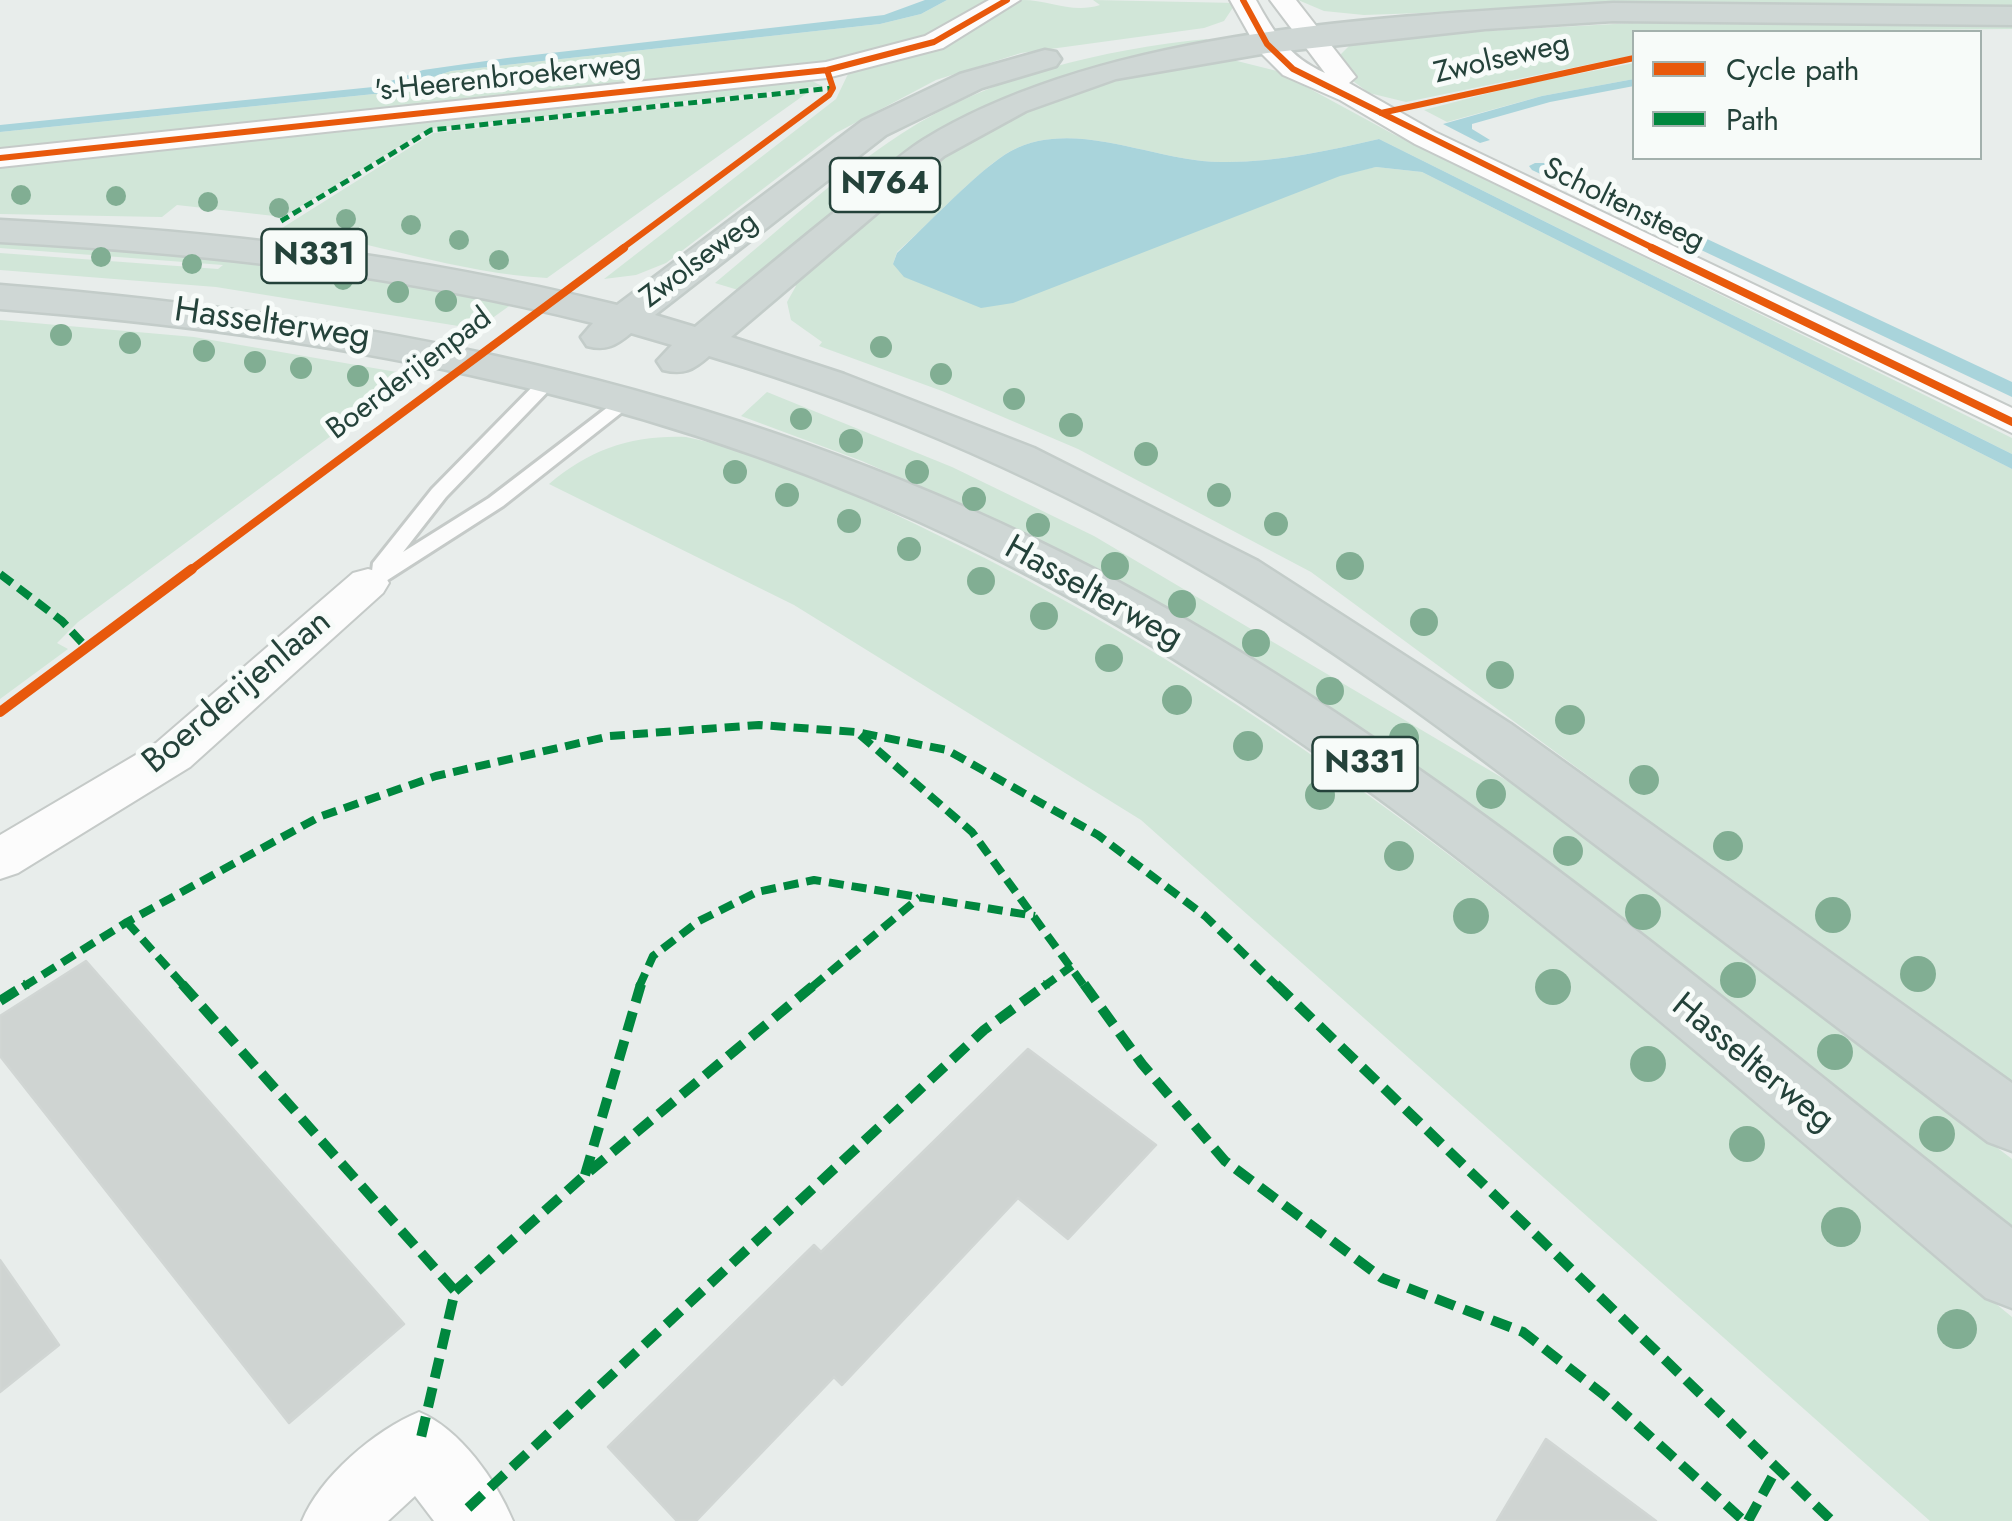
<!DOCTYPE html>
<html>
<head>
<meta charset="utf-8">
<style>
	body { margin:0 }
	#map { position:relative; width:2012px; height:1521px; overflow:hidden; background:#e8edeb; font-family:Jost,sans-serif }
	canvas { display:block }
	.legend { position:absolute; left:1632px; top:30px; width:350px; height:130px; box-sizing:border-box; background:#f7fbf9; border:2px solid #a3b1ad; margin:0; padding:12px 18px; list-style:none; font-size:30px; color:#24423a }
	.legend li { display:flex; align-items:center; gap:20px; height:50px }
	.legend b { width:50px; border:2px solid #a3b1ad }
</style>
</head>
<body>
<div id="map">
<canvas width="2012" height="1521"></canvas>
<ul class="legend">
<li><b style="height:12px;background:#e8590c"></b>Cycle path</li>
<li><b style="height:12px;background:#00873e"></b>Path</li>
</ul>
</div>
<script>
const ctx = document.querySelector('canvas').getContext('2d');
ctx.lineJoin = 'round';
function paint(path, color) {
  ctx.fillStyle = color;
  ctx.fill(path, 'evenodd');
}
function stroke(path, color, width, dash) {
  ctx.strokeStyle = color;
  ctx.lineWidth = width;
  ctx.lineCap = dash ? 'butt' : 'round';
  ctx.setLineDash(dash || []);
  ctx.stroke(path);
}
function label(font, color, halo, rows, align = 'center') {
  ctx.font = font + ' Jost,sans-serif';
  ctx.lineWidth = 10;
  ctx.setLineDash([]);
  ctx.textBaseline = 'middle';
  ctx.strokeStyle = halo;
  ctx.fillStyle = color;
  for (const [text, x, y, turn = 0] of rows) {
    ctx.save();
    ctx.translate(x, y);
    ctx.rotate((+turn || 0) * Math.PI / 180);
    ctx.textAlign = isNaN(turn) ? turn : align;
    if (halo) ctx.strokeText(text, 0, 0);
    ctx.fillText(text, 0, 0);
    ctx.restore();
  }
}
paint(new Path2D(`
	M947 0H991L934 34 843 61 0 152V132L384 93 451 71 880 24 921 14Z
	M1022 0C1050 0 1072 14 1100 5L1093 0 1236 3 1224 21 1204 28 1021 53 936 80 836 133 666 263 636 275 604 279 836 99 848 74 943 46Z
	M1298 0H2012V7L1680 4 1364 15 1324 11Z
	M1669 21 2012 22V29L1634 32V55L1406 102 1369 93 1349 78 1337 58 1352 43 1378 37Z
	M1207 39 1215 47 1019 97 748 293 715 283C776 233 835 177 901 134 989 76 1104 49 1207 39Z
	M1225 58 1277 71 1393 134 2012 438V454L1379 139C1327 151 1274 163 1221 162 1154 162 1075 117 1011 151 982 166 925 228 897 252L893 264 1376 167 1422 172 2012 469V1088L1311 572 1078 449 942 391 819 346 822 342 791 320 787 302 796 286 792 283 968 133 1086 83Z
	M1634 63V79L1542 96 1447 122 1424 110 1520 85Z
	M806 78 822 86 428 129 283 217 177 205 162 217 0 214V164Z
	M807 93 547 278C458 273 370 241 282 228L433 133Z
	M0 240 285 264 512 304 477 329 216 287 0 270V253L218 269 223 265 0 248Z
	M0 320 194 337 414 375 78 622 57 643 68 649 0 699Z
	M767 392 952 467 1094 536 1506 780 1614 855 2012 1159V1234L1235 650 1023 533 862 461 741 416Z
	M686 437C776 455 866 500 948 540 1346 732 1674 1038 2012 1317V1521H1930L1141 820 794 605 549 484C590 449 633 435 686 437Z`), '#d1e6d8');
paint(new Path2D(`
	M925 0H947L921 14 880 24 451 71 384 93 0 132V125L373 87 423 70 507 58 884 15Z
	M1634 79V86L1550 102 1472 124V129L1490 140 1480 143 1443 124 1542 96Z
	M1379 139 2012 454V469L1422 172 1376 167 1340 176 1013 303 981 308 904 277 893 264 897 253C925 227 981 167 1011 151 1075 117 1154 162 1221 162 1274 163 1327 151 1379 139Z
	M1535 163H1545L2012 382V397L1532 170 1529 166Z`), '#a9d4db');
const building = new Path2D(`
	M86 961 404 1324 289 1423 0 1056V1016Z
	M1028 1049 1156 1145 1068 1239 1018 1198 842 1385 834 1377 696 1521H677L608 1447 814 1245 821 1252Z
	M0 1260 59 1345 0 1392Z
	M1546 1439 1656 1521H1497Z`);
paint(building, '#cfd4d2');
stroke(building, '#d1d6d4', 2.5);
const lane = new Path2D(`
	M553 371 562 376 559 380 446 497 403 552 489 498 625 394H637L640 398 503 506 375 588H361L358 583 372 571 373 563 432 489 547 372Z`);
const street = new Path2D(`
	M989 0H1020L943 48 827 78 0 167V149L826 62 925 36Z
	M1230 0H1256C1274 33 1289 57 1325 73L1270 0H1296L1356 77 1349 83 1435 132 2012 408V433L1415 144 1340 100 1283 75 1258 50Z
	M368 569 383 573 389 583 383 593 190 767 18 873 0 879V835L156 743 353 573Z
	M419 1412C460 1429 496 1480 513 1521H434L415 1496 388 1521H302C320 1477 375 1430 419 1412Z`);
const primary = new Path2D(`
	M1613 3 2012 7V25L1613 21 1485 29 1267 53 1116 79 1026 111 944 156 731 337 844 374 1034 448 1258 561 1511 724 2012 1083V1151L1988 1142C1872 1053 1754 964 1637 876 1502 774 1368 669 1222 582 1062 487 887 409 709 356 693 370 684 375 663 370L657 361 672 345 631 333C615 346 606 351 587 346L581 337 593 323C397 274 202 253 0 242V220C217 231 406 253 617 305L862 121 960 74 1045 50 1056 52 1061 59 1056 66 982 88 886 135 655 315 695 327C745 285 796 243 847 202 871 182 896 157 923 140 1109 26 1398 16 1613 3Z
	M0 285C386 316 750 390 1096 570 1421 740 1724 1002 2012 1228V1308L1986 1298C1657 1021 1313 699 918 521 624 388 319 334 0 309Z`);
stroke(lane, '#c5cac8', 6);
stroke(street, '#c5cac8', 4);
stroke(primary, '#c3ccc9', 5);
paint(lane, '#fcfcfc');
paint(street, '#fcfcfc');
paint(primary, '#cfd7d5');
stroke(new Path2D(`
	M281 221 431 130 833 88`), '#00873e', 5, [9, 5]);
stroke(new Path2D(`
	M0 574 62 621 87 648
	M860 735 972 832 1085 987
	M127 922 185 987
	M23 987 127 922 319 817 436 776 610 736 759 725 856 732 947 750 1098 835 1205 916 1278 987
	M639 987 653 956 699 921 757 892 814 880 1035 916
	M812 987 920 897
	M1043 987 1072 966`), '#00873e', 8, [15, 8]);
stroke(new Path2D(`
	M182 984 455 1291 419 1446
	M1084 984 1142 1064 1225 1161 1382 1278 1523 1332 1604 1395 1744 1521
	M1276 984 1832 1521
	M0 1001 27 984
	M585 1175 641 984
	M455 1291 585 1175 815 984
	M468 1508 984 1030 1047 984
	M1748 1521 1777 1468`), '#00873e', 10, [20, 10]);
stroke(new Path2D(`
	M1243 0 1267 44 1293 69 1657 250
	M1381 113 1634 58
	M0 158 827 70 934 42 1007 0
	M620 250 829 95 833 88 827 70`), '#e8590c', 6);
stroke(new Path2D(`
	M1652 248 2012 422
	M188 572 624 248`), '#e8590c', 8);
stroke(new Path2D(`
	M0 712 192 569`), '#e8590c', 10);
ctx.fillStyle = '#81ae93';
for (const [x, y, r] of [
	[21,195,10],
	[116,196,10],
	[208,202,10],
	[279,208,10],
	[346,219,10],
	[411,225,10],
	[459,240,10],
	[101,257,10],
	[499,260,10],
	[192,264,10],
	[282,274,10],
	[343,280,10],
	[398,292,11],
	[446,301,11],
	[61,335,11],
	[130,343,11],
	[881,347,11],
	[204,351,11],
	[255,362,11],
	[301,368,11],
	[941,374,11],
	[358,376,11],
	[1014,399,11],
	[801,419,11],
	[1071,425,12],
	[851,441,12],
	[1146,454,12],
	[735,472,12],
	[917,472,12],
	[787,495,12],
	[1219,495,12],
	[974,499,12],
	[849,521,12],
	[1276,524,12],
	[1038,525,12],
	[909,549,12],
	[1115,566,14],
	[1350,566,14],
	[981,581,14],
	[1182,604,14],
	[1044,616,14],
	[1424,622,14],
	[1256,643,14],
	[1109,658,14],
	[1500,675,14],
	[1330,691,14],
	[1177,700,15],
	[1570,720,15],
	[1404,738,15],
	[1248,746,15],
	[1644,780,15],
	[1491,794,15],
	[1320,795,15],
	[1728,846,15],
	[1568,851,15],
	[1399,856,15],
	[1643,912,18],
	[1833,915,18],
	[1471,916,18],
	[1918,974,18],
	[1738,980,18],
	[1553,987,18],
	[1835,1052,18],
	[1648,1064,18],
	[1937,1134,18],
	[1747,1144,18],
	[1841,1227,20],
	[1957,1329,20]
]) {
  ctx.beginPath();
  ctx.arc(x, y, r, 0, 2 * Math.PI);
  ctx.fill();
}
label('30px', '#24423a', '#f7fbf9', [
	["Zwolseweg",1502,60,-13],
	["'s-Heerenbroekerweg",508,79,-6],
	["Scholtensteeg",1623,206,26],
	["Zwolseweg",700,261,-37],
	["Boerderijenpad",410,375,-37]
]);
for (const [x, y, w] of [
	[885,185,110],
	[314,256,105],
	[1365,764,105]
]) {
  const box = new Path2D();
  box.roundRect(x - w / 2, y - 27, w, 54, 8);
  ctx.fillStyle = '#f7fbf9';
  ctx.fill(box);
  stroke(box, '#24423a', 2.5);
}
label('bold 32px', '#24423a', null, [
	["N764",885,185],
	["N331",314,256],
	["N331",1365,764]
]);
label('35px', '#24423a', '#f7fbf9', [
	["Hasselterweg",272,325,8],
	["Hasselterweg",1093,594,29],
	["Boerderijenlaan",238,693,-40],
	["Hasselterweg",1752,1064,39]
]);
</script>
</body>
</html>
